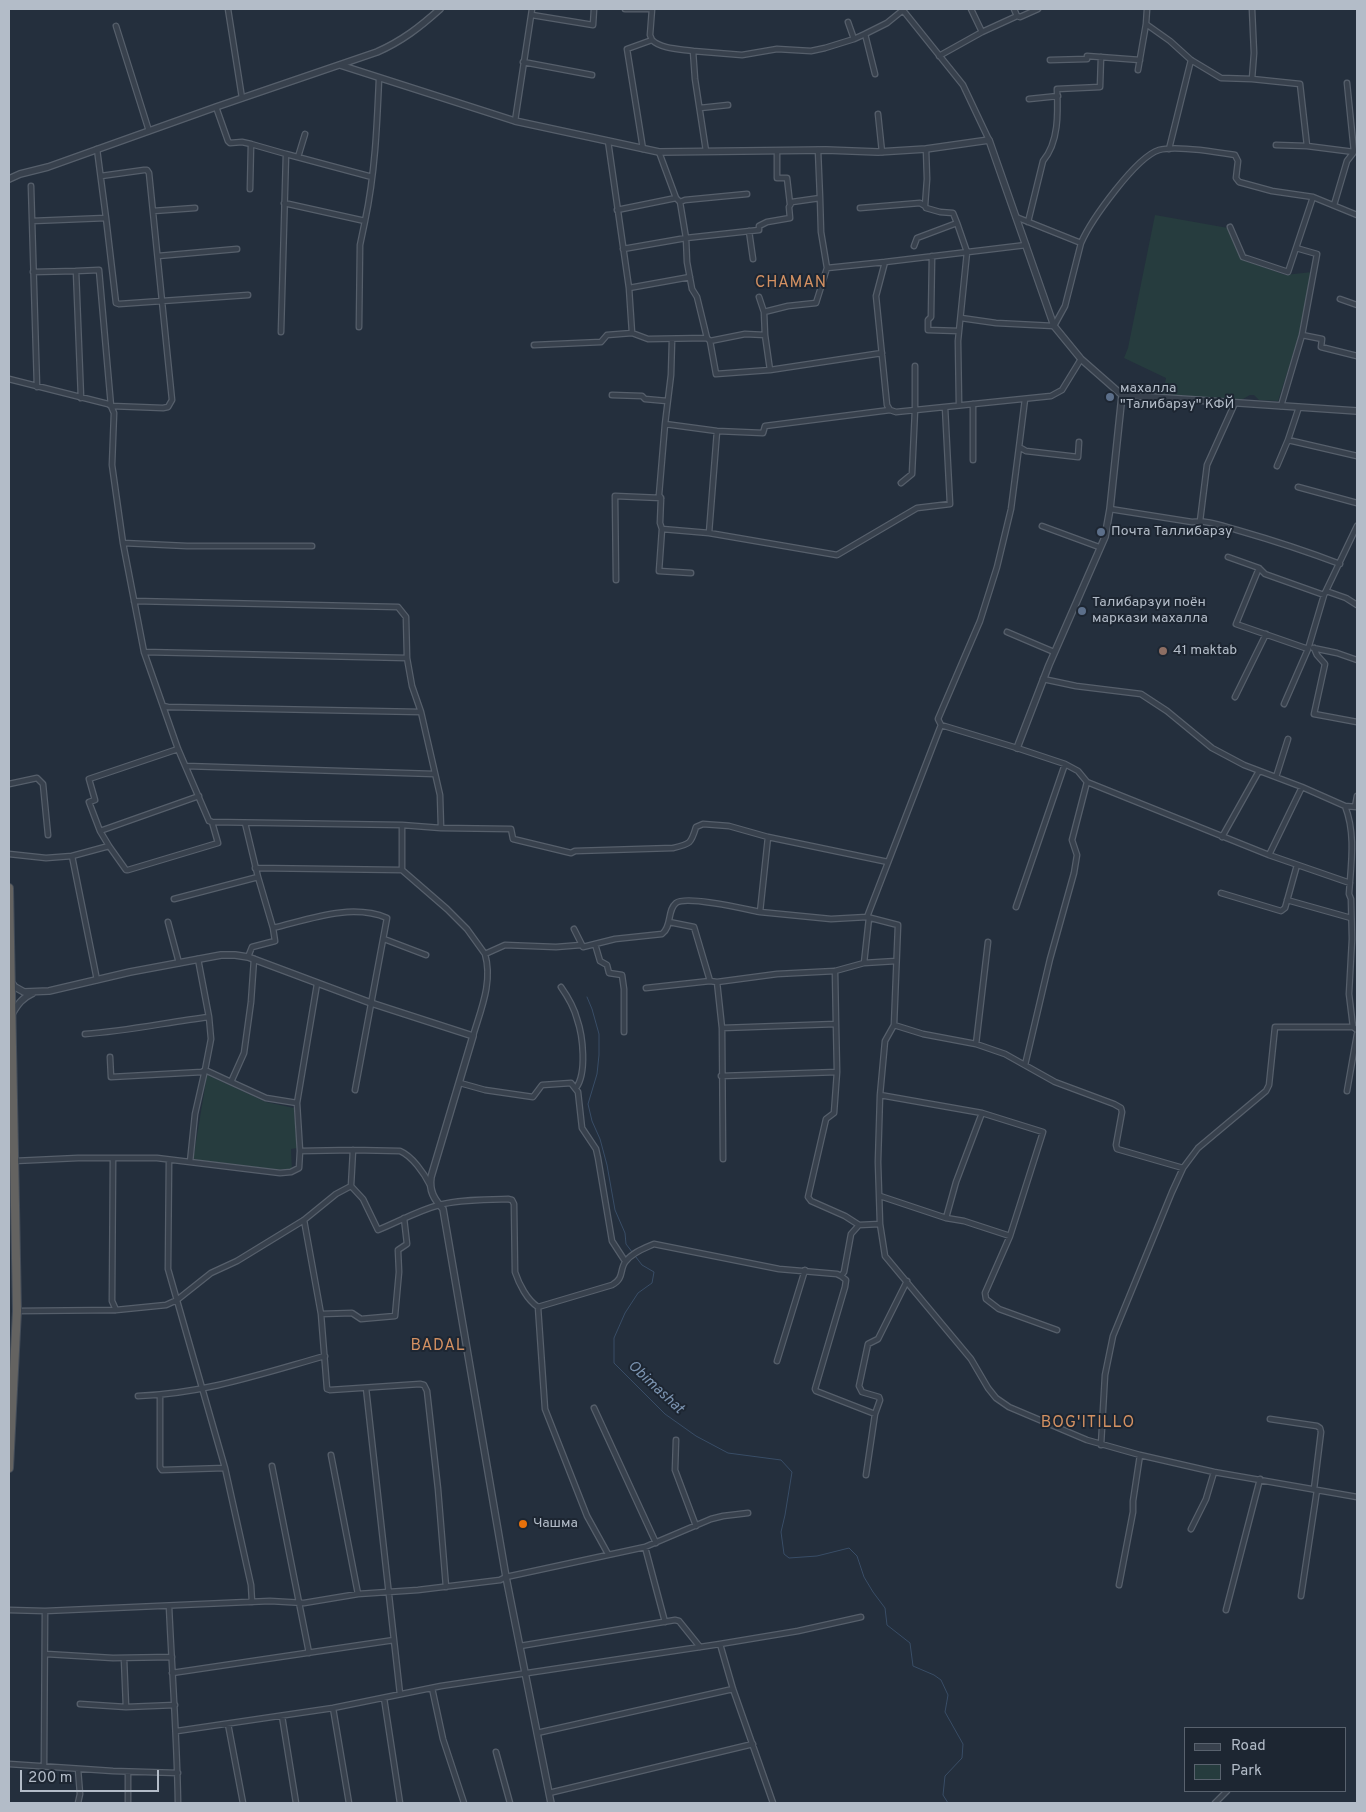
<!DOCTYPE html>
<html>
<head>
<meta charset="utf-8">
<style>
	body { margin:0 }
	#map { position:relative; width:1366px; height:1812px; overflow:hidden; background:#242f3d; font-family:Overpass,sans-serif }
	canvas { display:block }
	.frame { position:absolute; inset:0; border:10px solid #b3bcc8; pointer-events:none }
	.legend { position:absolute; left:1184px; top:1727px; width:162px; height:65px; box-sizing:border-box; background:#1d2632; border:1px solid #59626e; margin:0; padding:6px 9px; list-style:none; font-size:15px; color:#b3bcc8 }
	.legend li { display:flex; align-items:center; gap:10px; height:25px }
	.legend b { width:25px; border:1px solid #59626e }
	.scale { position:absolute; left:20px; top:1770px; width:139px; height:22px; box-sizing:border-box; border:2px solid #b3bcc8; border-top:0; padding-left:6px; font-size:15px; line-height:18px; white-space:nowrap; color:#b3bcc8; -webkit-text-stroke:4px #1d2632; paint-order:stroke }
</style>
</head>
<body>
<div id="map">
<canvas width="1366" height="1812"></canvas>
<div class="frame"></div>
<ul class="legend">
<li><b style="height:6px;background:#38414d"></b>Road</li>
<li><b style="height:14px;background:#263c3e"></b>Park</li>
</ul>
<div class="scale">200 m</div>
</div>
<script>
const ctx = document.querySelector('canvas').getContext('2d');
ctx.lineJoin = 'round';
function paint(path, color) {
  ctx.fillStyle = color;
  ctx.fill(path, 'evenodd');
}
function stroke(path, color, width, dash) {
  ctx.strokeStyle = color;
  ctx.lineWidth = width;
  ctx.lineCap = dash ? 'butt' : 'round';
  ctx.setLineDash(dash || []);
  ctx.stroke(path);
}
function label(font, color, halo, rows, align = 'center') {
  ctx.font = font + ' Overpass,sans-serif';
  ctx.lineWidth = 4;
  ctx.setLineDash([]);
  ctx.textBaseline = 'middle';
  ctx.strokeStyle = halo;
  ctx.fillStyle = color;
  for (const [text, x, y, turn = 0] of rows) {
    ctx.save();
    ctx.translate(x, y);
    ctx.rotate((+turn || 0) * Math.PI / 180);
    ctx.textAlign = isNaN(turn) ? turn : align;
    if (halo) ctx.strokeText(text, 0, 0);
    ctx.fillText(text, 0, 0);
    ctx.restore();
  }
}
paint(new Path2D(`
	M1155 215 1228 228 1242 259 1285 275 1312 272 1298 339 1278 401 1259 400 1254 395H1250L1241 400 1163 394 1166 378 1124 358 1128 348Z
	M207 1075 266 1102 294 1108 297 1148 291 1149 292 1172 239 1168 193 1160Z`), '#263c3e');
stroke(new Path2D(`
	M587 997 592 1009 599 1034V1055L597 1074 588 1104 592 1121 600 1139 607 1165 615 1210 625 1233 626 1244 642 1265 654 1272 652 1283 638 1293 625 1313 614 1338V1363L665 1414 696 1436 728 1453 781 1460 792 1472 785 1515 781 1532 784 1554 789 1558 817 1556 849 1548 857 1556 864 1577 873 1592 885 1608 887 1625 910 1643 913 1666 934 1675 941 1680 948 1695 945 1712 963 1744 962 1758 945 1776 943 1795 948 1803`), '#394d66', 1);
const minor = new Path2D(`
	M228 9 242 98
	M625 9H652L650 35 652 40
	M902 9 963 85 989 140
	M971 9 982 32
	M1147 9 1146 24 1170 41 1191 60 1221 78 1252 79 1254 53 1252 9
	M532 15 593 25 594 9
	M1017 16 1020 17 1038 9
	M116 26 149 131
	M865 34 887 23 903 10
	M854 39 865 34 875 74
	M693 51 742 55 777 49 811 51 825 48 854 39 848 22
	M939 56 982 32 1017 16 1014 9
	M1050 60 1087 59V56L1140 60
	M523 62 592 75
	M1138 70 1146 24
	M1252 79 1300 84 1307 146 1354 152 1347 83
	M1029 99 1058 96
	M216 107 228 141 230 143 242 142 251 144 250 189
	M700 108 728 105
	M878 114 882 152
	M515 121 532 9
	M608 141 629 288 632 333 648 339 707 338
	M251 144 286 154 281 332
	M1276 145 1307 146
	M643 149 627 49 652 40C661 49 680 49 693 51L695 79 706 151
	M926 149 927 179 925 206 926 208 940 212 953 213 957 223
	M1169 149 1191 60
	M818 150 820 198
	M777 151V178H787L790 204
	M286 154 372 177
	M298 157 305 134
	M31 186 37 387
	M680 202 685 200 747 194
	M284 203 365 221 360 245 359 327
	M1334 205 1347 161 1354 152
	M860 208 920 203 925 206
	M617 210 676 198
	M153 211 195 208
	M1016 217 1081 243C1091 220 1136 157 1159 150 1176 145 1217 152 1235 155L1238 161 1236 178 1239 182 1272 191 1313 197 1357 215
	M106 218 116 303 119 304 248 295
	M32 221 106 218 97 149
	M365 221C375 174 377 126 379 79
	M1028 222 1043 161C1059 142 1058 113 1057 89L1100 87 1101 57
	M1230 227 1243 257 1288 272 1313 197
	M749 231 753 259
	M1026 245 885 262 876 296 887 405 890 410 896 412 1051 396 1062 390 1081 359
	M914 246 917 238 957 223 967 252 958 341 959 405
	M1296 248 1317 254 1302 335 1322 339 1321 347 1357 356
	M623 249 686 238 680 202 676 198 659 152
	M158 256 237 249
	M932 256 931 317 928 320V330L959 331
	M33 272 76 271
	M629 288 690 277
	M759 297 764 312 788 306 816 303 827 268 885 262
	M1340 299 1357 305
	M764 312 765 335 770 370 882 353
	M961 318 996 323 1054 326 1065 306 1081 243
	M672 340 671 375 665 424 717 431 763 433 765 426 890 410
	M710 341 745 334 765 335
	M534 345 601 342 607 335 632 333
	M770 370 716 374 710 341 707 338 697 297 692 289 687 262 686 238 759 230V226L767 222 790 218 789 207 792 202 820 198 821 232 827 268
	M9 379 108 404 111 406 114 413 112 465 123 543 144 652 178 749 209 821 212 822 402 825V870L447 909 467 929 485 954 505 945 556 947 581 945
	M612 395 642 396 645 399 667 401
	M81 398 76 271 99 270 111 406 163 408 168 407 172 400 149 173 147 170H144L101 176
	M1025 399 1019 447 1026 451 1078 457 1079 442
	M1281 406 1302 335
	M1299 407 1288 440 1357 456
	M717 431 709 533 837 555 917 508 950 504 945 407
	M973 460V404
	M1277 466 1288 440
	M901 483 912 474 915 410V366
	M1298 487 1357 503
	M661 498 659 495 665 424
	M1110 509 1192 522C1207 520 1222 526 1237 530 1272 540 1306 551 1340 564
	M1200 521 1207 465 1235 403
	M1042 526 1099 547
	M662 529 659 571 691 573
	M123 543 187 546H312
	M1228 557 1259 568 1265 574 1324 595
	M1259 568 1236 624 1308 649
	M616 580 615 496 661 498 660 523 662 529 709 533
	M1326 591 1346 598 1357 605
	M134 601 398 607 406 617 407 658
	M1007 632 1054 652
	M1313 648 1337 653 1357 660
	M1314 648 1317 655 1325 664 1314 714 1357 722
	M144 652 407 658 412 686 421 712
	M1043 679 1076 686 1141 694 1167 711 1212 748 1244 765 1302 787 1345 806 1357 807
	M1235 697 1266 634
	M1284 704 1308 649 1324 595 1357 526
	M163 706 168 707 421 712 440 795 441 828
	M941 725 938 719 980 621 997 567 1011 509 1019 447
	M186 766 434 774
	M1276 777 1288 739
	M9 784 37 778 43 784 48 835
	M1345 806C1356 834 1351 864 1349 894L1351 899 1352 939 1349 994 1353 1027
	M1355 807 1357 796
	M245 823 258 877 273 928
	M402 825 441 828 511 829 513 839 571 853 575 851 673 848C690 844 691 844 696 827L703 824 729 826 768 837 888 862
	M100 831 89 802 95 800 89 779 178 749
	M768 837 760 912 831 919 867 917 898 925 894 1025 885 1041 880 1095 878 1162 880 1224 885 1256 971 1359 988 1388 996 1398 1009 1407 1087 1440 1140 1455 1214 1472 1357 1497
	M1222 837 1259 771
	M109 846 100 831 199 796
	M9 854 46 858 72 856 97 980
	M1269 855 1302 787
	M72 856 109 846 126 870H128L218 843 212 822
	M255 868 402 870
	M1221 893 1281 911 1285 908 1297 865
	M174 899 258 877
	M1287 900 1351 918
	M1016 907 1065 764
	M867 917 941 725 1017 748 1065 764 1078 771 1087 782 1269 855 1350 883
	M168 922 179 963
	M574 929 583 947 615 939 662 934C672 927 667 910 676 903 686 895 745 909 760 912
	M384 939 426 955
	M595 944 600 961 607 965 609 973 622 975 624 989V1032
	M248 957 252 947 275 941 273 928C310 919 351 903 387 918L355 1090
	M864 963 869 918
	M710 981 717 982 777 974 835 971 864 963 896 961
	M717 982 722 1028 723 1159
	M561 987C568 997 574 1007 577 1019 583 1036 587 1073 576 1088
	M646 988 710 981 694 927 669 922
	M836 1024 837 1072 834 1113 826 1119 808 1197 811 1201 845 1216 859 1225
	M894 1025 923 1034 976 1044 1005 1054 1055 1082 1114 1104 1121 1108 1122 1112 1116 1145 1117 1149 1183 1168
	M722 1028 836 1024 835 971
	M85 1034C127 1031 168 1022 209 1017
	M473 1036C481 1009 493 982 485 954
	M976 1044 988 942
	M110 1057 111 1077 202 1072 205 1070 211 1039 209 1017 198 959
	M1025 1065 1050 959 1074 873 1077 855 1072 840 1087 782
	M721 1076 837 1072
	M231 1082 266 1098 297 1103
	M460 1083 485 1090 533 1097 542 1085 571 1083 578 1092 582 1128 596 1149 598 1158 612 1241 625 1261
	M1347 1091 1357 1034
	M300 1151 353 1150 400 1151C412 1156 424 1173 430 1185
	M113 1159 112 1301 116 1310
	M169 1160 168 1269 225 1468 251 1585 252 1602
	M14 1161 78 1158H157L280 1173 291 1172 299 1168 300 1151 297 1103 317 984
	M190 1162 195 1114 205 1070 231 1082 244 1053 251 1002 254 959
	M351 1186 363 1199 378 1230C398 1222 417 1211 439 1205 461 1199 486 1200 508 1199L512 1200 514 1204 515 1272C519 1284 527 1300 538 1307L545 1409 587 1516 608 1554
	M351 1186 353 1150
	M880 1196 946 1218 964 1221 1010 1236 1043 1132 982 1113 880 1095
	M946 1218 956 1182 982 1113
	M304 1220 321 1314 327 1389 330 1390 420 1384 424 1385 427 1391 438 1489 446 1587
	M1010 1236 985 1293 986 1299 999 1309 1057 1330
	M841 1276 846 1280 845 1287 815 1389 816 1391 875 1414
	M538 1307 612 1285C625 1278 619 1269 626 1261 633 1252 645 1248 654 1244L779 1269 837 1274 841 1276 844 1272 851 1234 859 1225 880 1224
	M17 1311 116 1310 166 1305 177 1300 211 1273 237 1261 304 1220 336 1194 351 1186
	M321 1314 352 1313 361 1319 395 1316 399 1272 398 1250 407 1244 404 1218
	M777 1361 805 1270
	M366 1388 400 1694
	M160 1395V1467L162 1470 225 1468
	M138 1396C203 1394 264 1373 325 1356
	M594 1408 656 1543
	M1270 1419 1317 1426 1320 1428 1321 1432 1314 1489
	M676 1440 675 1470 696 1526
	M1101 1445 1105 1375 1113 1336 1172 1192 1183 1168 1198 1148 1266 1091 1269 1085 1275 1027H1353L1357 1030
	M331 1455 358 1594
	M272 1466 309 1653
	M866 1475 875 1414 880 1400 879 1397 862 1392 859 1386 868 1344 878 1339 907 1281
	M1191 1529 1206 1499 1214 1472
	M645 1547 665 1622
	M1119 1585 1133 1512V1501L1140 1455
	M1301 1596 1317 1490
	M169 1606C172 1672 177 1737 178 1803
	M9 1610 45 1611 270 1601 304 1603 358 1594 418 1590 500 1580 506 1577 645 1547 711 1519 723 1516 748 1513
	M1226 1610 1260 1479
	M720 1644 733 1689 773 1803
	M520 1646 675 1620 679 1621 700 1647
	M46 1654 113 1658 172 1657
	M124 1659 126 1707
	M172 1673 394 1640
	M432 1688 443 1739 464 1803
	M384 1698 400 1803
	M80 1704 126 1707 175 1705
	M333 1708 349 1803
	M282 1716 296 1803
	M228 1724 243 1803
	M177 1731 333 1708 441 1686 720 1644 798 1631 861 1617
	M537 1733 733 1689
	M496 1752 510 1803
	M9 1764 113 1771 178 1773
	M44 1766 45 1611
	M78 1769 80 1794 78 1803
	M128 1772V1803
	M549 1793 753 1744
	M1215 1803 1227 1791`);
const tertiary = new Path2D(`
	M340 65 515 121 659 152 826 150 878 152 926 149 989 140 1054 326 1081 359 1122 395 1357 411
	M9 179 20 174 48 167 216 107 377 52C402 41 420 27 440 9
	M1017 748 1049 665 1105 537 1110 509 1122 395
	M11 982 15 987 24 992 49 991 130 972 221 955H235L248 957 371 1003 473 1036 431 1177C429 1191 434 1199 443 1209L506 1577 551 1803
	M12 1014C18 1004 22 998 33 993`);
const trunk = new Path2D(`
	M9 888 17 1311 9 1468`);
stroke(minor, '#565f6b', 7);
stroke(tertiary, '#565f6b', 8);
stroke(trunk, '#434c58', 10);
stroke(minor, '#38414d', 4.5);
stroke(tertiary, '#38414d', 5.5);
stroke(trunk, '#646361', 8);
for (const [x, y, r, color] of [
	[1110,397,5,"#5c6f8a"],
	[1101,532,5,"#5c6f8a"],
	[1082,611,5,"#5c6f8a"],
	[1163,651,5,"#8d6e63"],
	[523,1524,5,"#e8710a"]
]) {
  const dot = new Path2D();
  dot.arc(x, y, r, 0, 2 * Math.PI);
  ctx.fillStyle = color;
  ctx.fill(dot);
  stroke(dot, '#1d2632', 2);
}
label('14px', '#b3bcc8', '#1d2632', [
	["махалла",1120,389],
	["\"Талибарзу\" КФЙ",1120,405],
	["Почта Таллибарзу",1111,532],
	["Талибарзуи поён",1092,603],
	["маркази махалла",1092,619],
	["41 maktab",1173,651],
	["Чашма",533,1524]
], 'left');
label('italic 15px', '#7b93b0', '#1d2632', [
	["Obimashat",655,1388,43]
]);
ctx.letterSpacing = '1px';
label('16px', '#d49162', '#1d2632', [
	["CHAMAN",791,284],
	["BADAL",438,1347],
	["BOG'ITILLO",1088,1424]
]);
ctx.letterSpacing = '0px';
</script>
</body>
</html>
